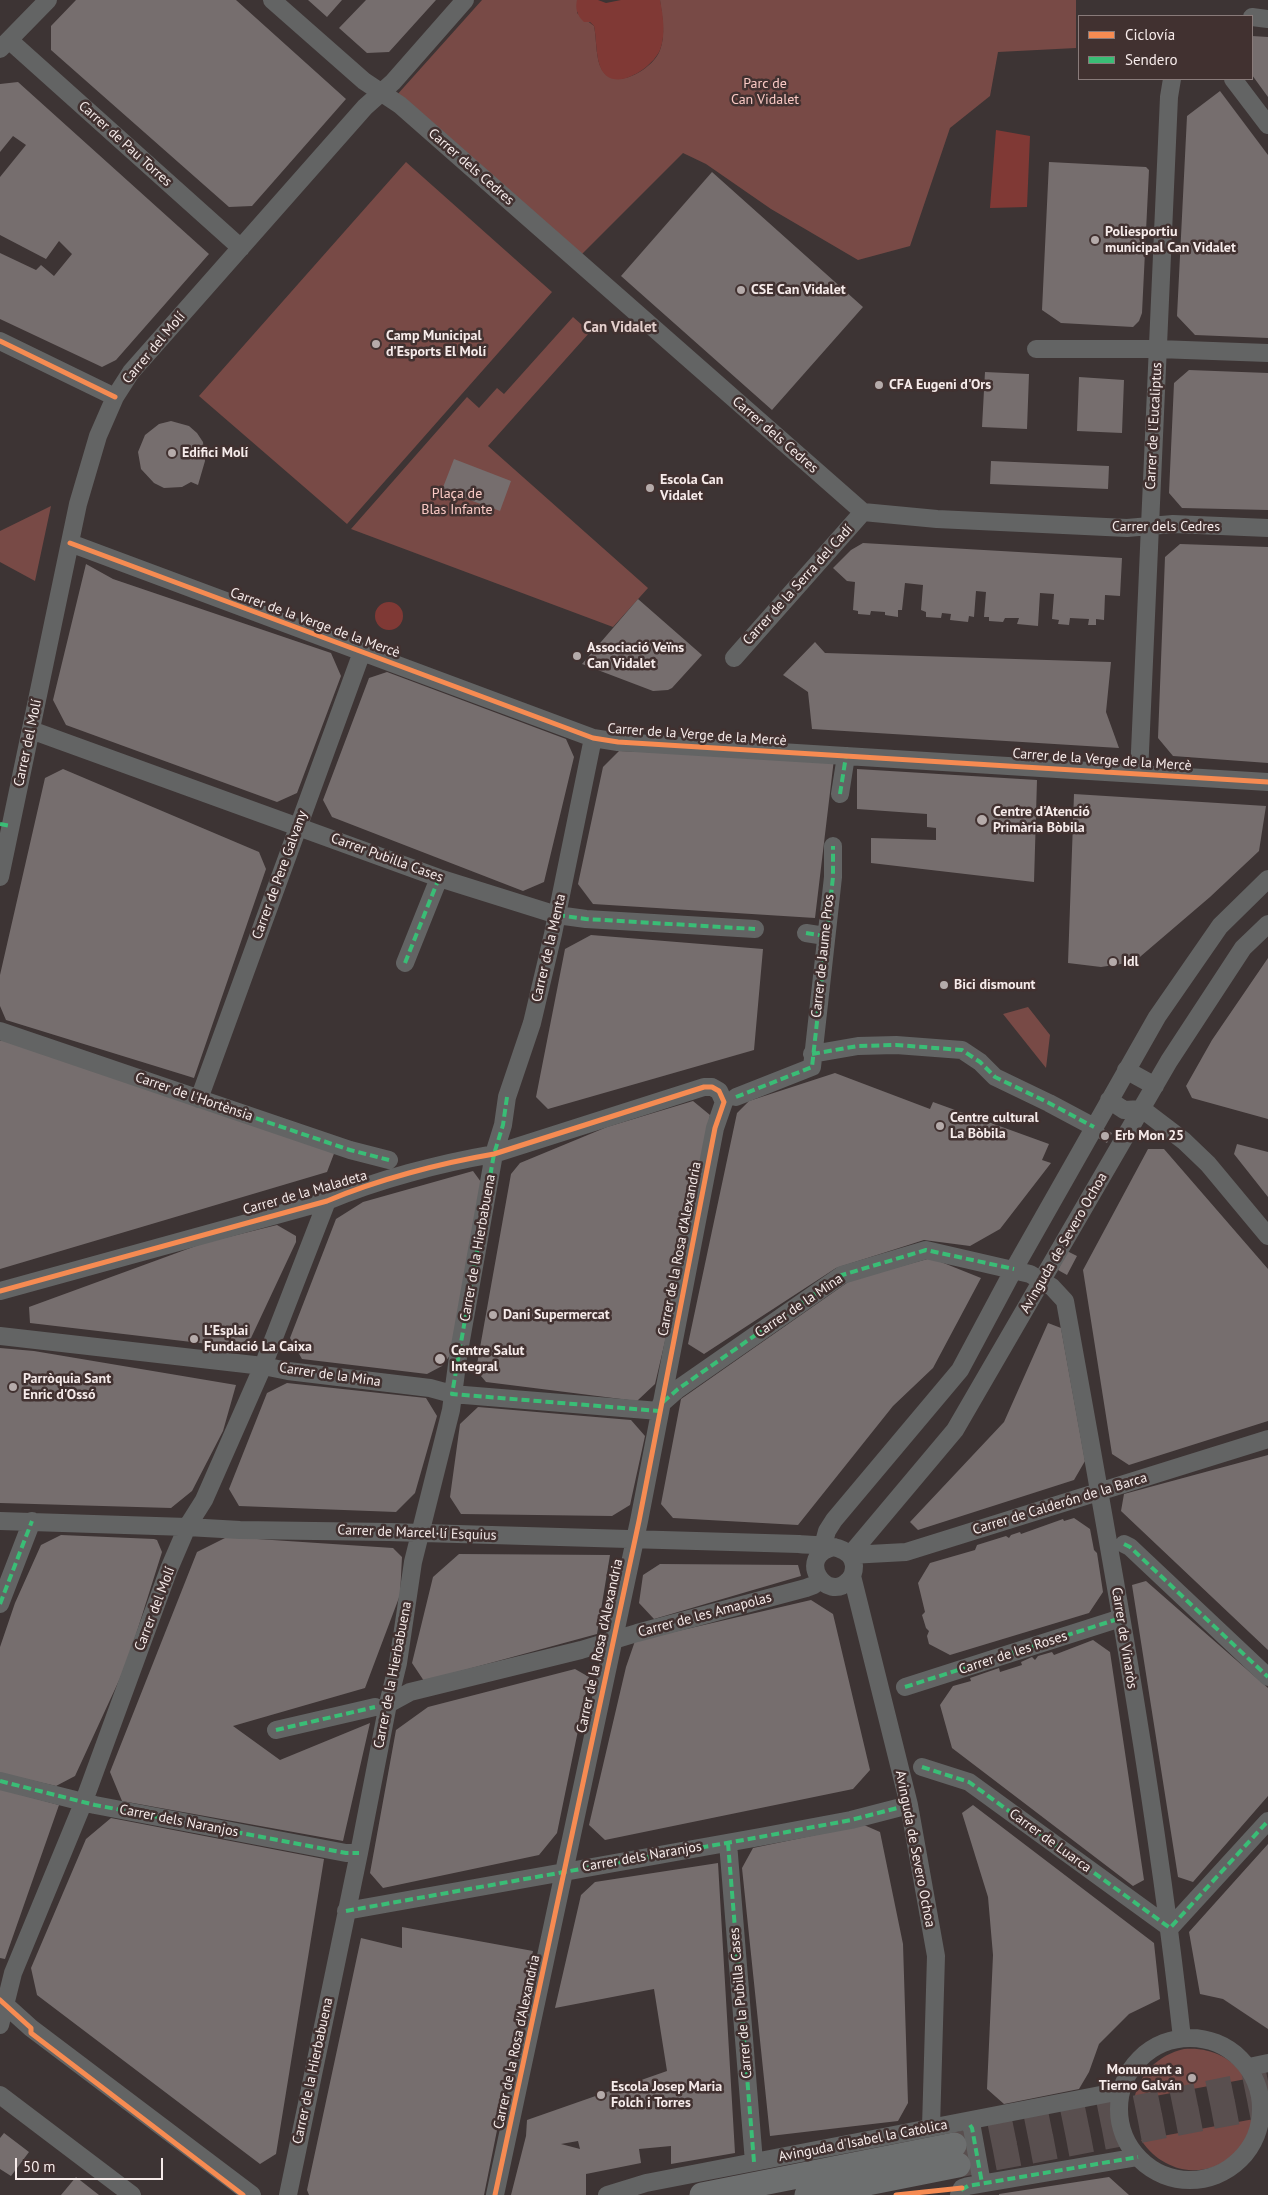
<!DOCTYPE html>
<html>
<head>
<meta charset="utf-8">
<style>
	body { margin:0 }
	#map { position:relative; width:1268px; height:2195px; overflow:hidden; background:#3d3434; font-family:"PT Sans",sans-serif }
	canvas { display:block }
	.legend { position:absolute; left:1078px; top:15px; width:175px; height:65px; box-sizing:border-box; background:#413130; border:1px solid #897b7a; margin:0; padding:6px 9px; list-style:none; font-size:15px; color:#f6ebea }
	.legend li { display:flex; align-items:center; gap:10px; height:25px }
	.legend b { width:25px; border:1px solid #897b7a }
	.scale { position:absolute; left:15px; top:2158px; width:148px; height:22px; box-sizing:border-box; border:2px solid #f6ebea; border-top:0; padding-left:6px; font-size:15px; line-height:18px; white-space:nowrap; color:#f6ebea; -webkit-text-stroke:4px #413130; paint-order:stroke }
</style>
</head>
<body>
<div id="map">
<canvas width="1268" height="2195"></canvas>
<ul class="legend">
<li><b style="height:6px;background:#f68b52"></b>Ciclovía</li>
<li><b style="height:6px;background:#3abd76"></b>Sendero</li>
</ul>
<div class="scale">50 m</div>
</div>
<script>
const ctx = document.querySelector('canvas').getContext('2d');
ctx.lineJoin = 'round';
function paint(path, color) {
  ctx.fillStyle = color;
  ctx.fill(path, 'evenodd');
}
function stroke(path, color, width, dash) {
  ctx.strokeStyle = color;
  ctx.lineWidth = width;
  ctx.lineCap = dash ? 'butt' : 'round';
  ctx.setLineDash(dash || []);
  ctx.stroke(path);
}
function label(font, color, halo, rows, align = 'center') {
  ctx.font = font + ' "PT Sans",sans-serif';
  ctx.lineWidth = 5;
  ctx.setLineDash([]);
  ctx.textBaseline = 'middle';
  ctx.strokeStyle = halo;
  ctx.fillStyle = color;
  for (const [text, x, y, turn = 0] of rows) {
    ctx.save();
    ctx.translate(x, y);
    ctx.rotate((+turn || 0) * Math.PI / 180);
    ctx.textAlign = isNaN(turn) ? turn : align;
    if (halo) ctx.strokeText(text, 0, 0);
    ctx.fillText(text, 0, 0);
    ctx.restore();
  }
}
paint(new Path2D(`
	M482 0H577V13L594 26C597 39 595 60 603 71 617 91 654 68 660 50 666 35 662 16 660 0H1076V48L998 52 990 96 950 128 910 246 858 260 771 209 706 164 683 153 579 257 396 96Z
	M406 162 552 292 347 524 199 396Z
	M573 317 590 332 488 446 648 588 613 627 351 529 467 397 479 408 497 388 504 394Z
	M51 506 35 581 0 562V531Z
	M1028 1007 1050 1035 1046 1068 1003 1014Z
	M1184 2049C1210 2047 1232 2057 1246 2079L1134 2100C1139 2074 1158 2055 1184 2049Z
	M1254 2119C1241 2176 1174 2189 1141 2140Z`), '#784a46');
paint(new Path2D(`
	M577 0H598L606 3 621 0H660C663 15 666 35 660 50 653 67 617 92 603 72 595 60 597 39 594 26L590 22H584C577 15 575 9 577 0Z
	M996 130 1030 136 1027 207 990 208Z
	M375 616a14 14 0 1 1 28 0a14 14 0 1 1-28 0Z`), '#803935');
paint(new Path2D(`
	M76 0H236L346 99 252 206 229 207 51 50V26Z
	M308 0H342L327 17Z
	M366 0H436L389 52 367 53 339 28Z
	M1252 36 1268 37V97L1252 75Z
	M18 82 209 254 116 360 102 367 0 319V253L36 270 41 265 54 276 72 254 59 241 46 259 0 235V177L26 145 13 136 0 152V84Z
	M1220 91 1268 155V338L1195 335 1177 316 1187 116Z
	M1049 162 1146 167 1149 170 1142 313 1139 321 1133 327 1061 323 1042 310Z
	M712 172 863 307 772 410 621 276Z
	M1189 370 1268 373V510L1182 508 1169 493 1174 383Z
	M985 372 1029 374 1027 429 982 427Z
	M1079 377 1124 380 1122 433 1077 431Z
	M171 421 189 426 197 433 203 442 205 461 198 485 191 482 182 487 164 488 154 483 141 469 138 452 145 435 159 424Z
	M454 459 511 481 500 511 442 490Z
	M991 461 1109 466 1108 489 990 484Z
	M863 543 1122 558 1120 596 1105 595 1104 620 1096 619V625H1088L1089 619 1070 618 1069 625 1058 624 1059 620 1052 619 1054 594 1040 593 1038 626 1017 624 1019 618H1005L1003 622 989 621V617H984L986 592 976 591 974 617 969 616 968 622 950 620 951 614 942 613 941 618 926 617V612L921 610 923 585 905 583 902 610H898V617L885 615V612L871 611 870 615 858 614V611L853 610 855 582 847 581 833 568 851 550Z
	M1180 544 1268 547V763L1173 756 1158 738 1165 557Z
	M86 564 113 579 331 653 341 676 297 793 277 802 66 725 53 700Z
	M638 599 702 655 672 688 668 690 653 691 582 664Z
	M815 642 825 653 1111 662 1106 712 1119 748 812 729 808 692 783 675Z
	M387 672 566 739 574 757 544 882 523 891 332 817 323 800 369 678Z
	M619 751 834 759 815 918 593 904 578 884 603 767Z
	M63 769 259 852 266 869 194 1078 6 1020 0 1006V975L45 778Z
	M857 769 1037 780 1034 882 871 863V838L936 840V828L927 827V814L857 809Z
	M1074 794 1266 806 1259 851 1210 897 1134 962 1101 967 1068 963Z
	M591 935 763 949 754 1050 548 1109 536 1097 565 949Z
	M1268 958V1119L1192 1098 1186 1086 1212 1040Z
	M4 1039 335 1151 327 1172 0 1269V1041Z
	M835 1073 930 1109 933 1102 1049 1144 1042 1160 1051 1163 1000 1229 970 1246 924 1240 836 1268 704 1354 688 1344 737 1113 749 1101Z
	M693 1101 710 1115 677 1290 655 1384 637 1401 486 1382 476 1370 511 1174 520 1163 607 1127Z
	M1103 1129 1112 1133 1107 1143 1098 1138Z
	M1237 1144 1268 1152V1197L1234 1154Z
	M1148 1149H1164L1268 1269V1421L1129 1465 1112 1454 1083 1270Z
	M473 1171 481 1182 451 1354 442 1366 427 1374 302 1359 290 1338 336 1219 363 1202Z
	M277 1225 296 1236V1242L251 1338 234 1347 30 1323 29 1307 204 1243Z
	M1067 1251 1077 1256 1067 1275 1058 1270Z
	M931 1258 981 1278 933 1368 893 1406 798 1525 673 1518 661 1504 681 1399 851 1280Z
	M1048 1323 1061 1328 1085 1461 1074 1480 918 1530 910 1522 1004 1422Z
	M0 1348 34 1351 236 1385 223 1431 192 1491 171 1508 0 1503Z
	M287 1383 426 1398 437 1416 415 1493 396 1512 239 1506 229 1489 267 1393Z
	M478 1407 631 1420 645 1436 630 1505 612 1516 461 1514 450 1497 460 1424Z
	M1268 1455V1650L1121 1511 1124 1494Z
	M1074 1518 1090 1529 1094 1550 1097 1553 1103 1592 1089 1613 950 1655 929 1644 927 1636 929 1631 926 1628 922 1615 925 1612 918 1583 930 1563 975 1550 977 1545 1006 1536 1009 1538 1011 1535 1020 1532 1021 1534 1063 1519 1064 1521Z
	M61 1535 154 1539 157 1540 162 1552 127 1663 75 1776 56 1786 0 1773V1647L15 1603 41 1545Z
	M227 1537 393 1548 402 1557 400 1595 365 1688 233 1726 280 1760 370 1723 343 1841 122 1801 110 1772 197 1552Z
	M459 1554 610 1555 597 1634 424 1681 412 1663 433 1577Z
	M660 1564 798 1565 801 1576 654 1619 639 1603 643 1575Z
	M1146 1581 1268 1688V1796L1193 1882 1178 1877 1132 1585Z
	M811 1600 833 1614 870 1770 853 1789 605 1840 589 1825 626 1667 635 1641Z
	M1093 1640 1110 1652 1144 1880 1133 1886 952 1748 940 1705 953 1686 971 1681 970 1678 999 1668 1000 1672 1022 1665 1021 1662 1032 1657 1035 1660 1038 1656 1052 1652 1054 1655Z
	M575 1669 589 1677 557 1833 539 1855 383 1888 370 1873 396 1730 428 1707Z
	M0 1789 59 1805 5 1959 0 1958Z
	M973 1805 1154 1943 1160 1999 1129 2014 1099 2044 1089 2072 1079 2089 1004 2104 987 2089 993 1955 988 1897 962 1813Z
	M111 1818 324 1859 276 2154 260 2164 37 1995 31 1968 86 1839Z
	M864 1825 880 1832 903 1944 908 2103 898 2121 770 2136 742 1868 753 1848Z
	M1268 1844V2029L1223 1999 1200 1994 1189 1932Z
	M718 1863 735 2153 671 2164V2146L639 2149 641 2163 586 2174V2195H511L526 2136 527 2120 667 2071 654 1989 555 2008 581 1895 595 1882ZM578 2141 580 2149 561 2144Z
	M402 1927 533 1951 484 2195H309L307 2190 361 1938 402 1948Z
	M4 2133 29 2152 11 2176 0 2169V2138Z
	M76 2177 99 2195H61Z
	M1109 2177 1129 2195H999V2194Z`), '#766e6e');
stroke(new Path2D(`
	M954 2145 1268 2081
	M958 2165 1268 2106`), '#594f4f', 25, [25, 12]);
stroke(new Path2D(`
	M272 0 364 81 400 105 863 512 937 519 1127 528 1173 524 1268 528
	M1252 17 1268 19
	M9 40 241 248
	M0 49 48 0
	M1233 79 1268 125
	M0 341 115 397
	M1036 349H1158L1268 353
	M70 543 593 738 618 742 1268 782
	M734 658 863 512
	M31 730 439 878 557 915 586 919 755 929
	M1139 774 1169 97 1172 79
	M840 794 846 756
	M0 877 78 504 98 436 115 397 131 372 365 107 393 82 465 0
	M806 933 825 936
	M405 963 439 878
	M0 1031 350 1150 389 1160
	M812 1054 858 1046 896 1045 962 1050 980 1062 995 1077 1049 1103 1094 1127
	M1126 1070 1155 1086
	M736 1097 812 1067 833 877V846
	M199 1099 362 652
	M1109 1100 1124 1110 1142 1109 1184 1141 1208 1164 1268 1236
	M0 1291 327 1201C376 1180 441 1163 494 1154L704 1087H712L719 1091 724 1102 715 1128 639 1521 495 2195
	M0 1336 263 1366 288 1371 430 1388 452 1394 659 1411
	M661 1404 678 1389 842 1275 926 1250 1030 1274 1052 1287 1065 1301C1109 1546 1155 1791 1182 2038
	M0 1521 187 1527 240 1530 389 1532 799 1544C815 1546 853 1542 854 1566 854 1571 853 1576 849 1580 827 1605 794 1556 834 1547
	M1124 1544 1130 1547 1268 1677
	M821 1553 827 1531 834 1520 960 1370 1014 1269 1157 1017 1220 926 1268 879
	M850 1555 955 1430 1169 1061 1243 948 1268 924
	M850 1555 906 1552 1268 1439
	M852 1576 909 1805 936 1956 931 2127
	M0 1604 32 1521
	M905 1687 1121 1618
	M388 1704 410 1692 581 1650 637 1633 806 1588 814 1585 819 1579
	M276 1730 375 1707
	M922 1767 969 1782 1170 1928 1268 1821
	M0 1781 95 1805 346 1853H359
	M728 1843 754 2162
	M346 1911 760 1837 851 1820 909 1805
	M0 2000 31 2028 252 2195
	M0 2025 13 1973 84 1801 169 1569 187 1527 204 1500 263 1366 327 1201
	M1119 2109a71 71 0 1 1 142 0a71 71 0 1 1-142 0Z
	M1249 2067 1268 2063
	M0 2095 132 2195
	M970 2125 972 2128 982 2183
	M288 2195 359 1853 388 1704 398 1663 413 1562 451 1410 458 1357 494 1154 503 1125 507 1097 532 1023 553 934 593 738
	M607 2195 646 2183 1121 2091
	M959 2195 962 2188 968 2186 1138 2157`), '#636464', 18);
stroke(new Path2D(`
	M702 2195 954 2145
	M807 2195 958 2165`), '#6d6f6f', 25);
stroke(new Path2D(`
	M840 794 846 756
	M0 824 11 826
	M557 915 586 919 755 929
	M806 933 825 936
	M405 963 439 878
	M812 1054 858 1046 896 1045 962 1050 980 1062 995 1077 1049 1103 1094 1127
	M507 1097 503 1125 494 1154 452 1394 659 1411
	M736 1097 812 1067 833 877V846
	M199 1099 350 1150 389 1160
	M663 1402 678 1389 842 1275 926 1250 1014 1269
	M1124 1544 1130 1547 1268 1677
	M0 1604 32 1521
	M905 1687 1121 1618
	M276 1730 375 1707
	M922 1767 969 1782 1170 1928 1268 1821
	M0 1781 95 1805 346 1853H359
	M728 1843 754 2162
	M346 1911 760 1837 851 1820 909 1805
	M970 2125 972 2128 982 2183
	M961 2190 968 2186 1138 2157`), '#3abd76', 4, [8, 4]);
stroke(new Path2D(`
	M0 341 115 397
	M70 543 593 738 618 742 1268 782
	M0 1291 327 1201C376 1180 441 1163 494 1154L704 1087H712L719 1091 724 1102 715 1128 639 1521 495 2195
	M0 2000 31 2028V2033L243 2195
	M896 2195 962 2188`), '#f68b52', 5);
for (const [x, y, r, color] of [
	[1095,240,5,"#b5abaa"],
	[741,290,5,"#b5abaa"],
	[376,344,5,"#b5abaa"],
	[879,385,5,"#b5abaa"],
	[172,453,5,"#b5abaa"],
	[650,488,5,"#b5abaa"],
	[577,656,5,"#b5abaa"],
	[982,820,6,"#b5abaa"],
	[1113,962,5,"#b5abaa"],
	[944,985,5,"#b5abaa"],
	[940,1126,5,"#b5abaa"],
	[1105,1136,5,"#b5abaa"],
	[493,1315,5,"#b5abaa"],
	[194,1339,5,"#b5abaa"],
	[440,1359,6,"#b5abaa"],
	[13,1387,5,"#b5abaa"],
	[1192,2078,5,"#b5abaa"],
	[601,2095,5,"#b5abaa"]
]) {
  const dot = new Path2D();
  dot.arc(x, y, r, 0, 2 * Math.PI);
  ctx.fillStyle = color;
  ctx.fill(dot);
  stroke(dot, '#413130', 2);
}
label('14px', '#facac5', '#413130', [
	["Parc de",765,84],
	["Can Vidalet",765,100],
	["Plaça de",457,494],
	["Blas Infante",457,510]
]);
label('14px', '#f6ebea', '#413130', [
	["Carrer de Pau Torres",125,144,42],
	["Carrer dels Cedres",471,167,41],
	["Carrer del Molí",154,348,-50],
	["Carrer de l'Eucaliptus",1154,426,-87],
	["Carrer dels Cedres",775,435,41],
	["Carrer dels Cedres",1166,527],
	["Carrer de la Serra del Cadí",798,585,-48],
	["Carrer de la Verge de la Mercè",315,623,20],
	["Carrer de la Verge de la Mercè",697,735,4],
	["Carrer del Molí",28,743,-78],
	["Carrer de la Verge de la Mercè",1102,760,4],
	["Carrer Pubilla Cases",387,858,20],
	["Carrer de Pere Galvany",280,875,-70],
	["Carrer de la Menta",549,948,-77],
	["Carrer de Jaume Pros",823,956,-84],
	["Carrer de l'Hortènsia",194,1097,19],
	["Carrer de la Maladeta",305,1193,-16],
	["Avinguda de Severo Ochoa",1064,1243,-60],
	["Carrer de la Hierbabuena",478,1248,-80],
	["Carrer de la Rosa d'Alexandria",680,1249,-79],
	["Carrer de la Mina",799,1306,-34],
	["Carrer de la Mina",330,1375,8],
	["Carrer de Calderón de la Barca",1060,1504,-17],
	["Carrer de Marcel·lí Esquius",417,1533,2],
	["Carrer del Molí",155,1609,-69],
	["Carrer de les Amapolas",705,1615,-15],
	["Carrer de Vinaròs",1124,1638,81],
	["Carrer de la Rosa d'Alexandria",600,1646,-78],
	["Carrer de les Roses",1013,1653,-18],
	["Carrer de la Hierbabuena",393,1675,-79],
	["Carrer dels Naranjos",179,1821,11],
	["Carrer de Luarca",1050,1841,36],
	["Avinguda de Severo Ochoa",915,1849,79],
	["Carrer dels Naranjos",642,1857,-10],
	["Carrer de la Pubilla Cases",741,2003,-95],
	["Carrer de la Rosa d'Alexandria",517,2042,-78],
	["Carrer de la Hierbabuena",313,2071,-78],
	["Avinguda d'Isabel la Catòlica",863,2141,-11]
]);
label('bold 14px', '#f6ebea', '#413130', [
	["Poliesportiu",1105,232],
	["municipal Can Vidalet",1105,248],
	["CSE Can Vidalet",751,290],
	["Camp Municipal",386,336],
	["d’Esports El Molí",386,352],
	["CFA Eugeni d'Ors",889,385],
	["Edifici Molí",182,453],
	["Escola Can",660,480],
	["Vidalet",660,496],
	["Associació Veïns",587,648],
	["Can Vidalet",587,664],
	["Centre d'Atenció",993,812],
	["Primària Bòbila",993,828],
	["Idl",1123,962],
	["Bici dismount",954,985],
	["Centre cultural",950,1118],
	["La Bòbila",950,1134],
	["Erb Mon 25",1115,1136],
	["Dani Supermercat",503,1315],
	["L'Esplai",204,1331],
	["Fundació La Caixa",204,1347],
	["Centre Salut",451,1351],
	["Integral",451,1367],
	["Parròquia Sant",23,1379],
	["Enric d'Ossó",23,1395],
	["Monument a",1182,2070,"right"],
	["Tierno Galván",1182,2086,"right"],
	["Escola Josep Maria",611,2087],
	["Folch i Torres",611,2103]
], 'left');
label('bold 15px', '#e3cfcc', '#413130', [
	["Can Vidalet",620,328]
]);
</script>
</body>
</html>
